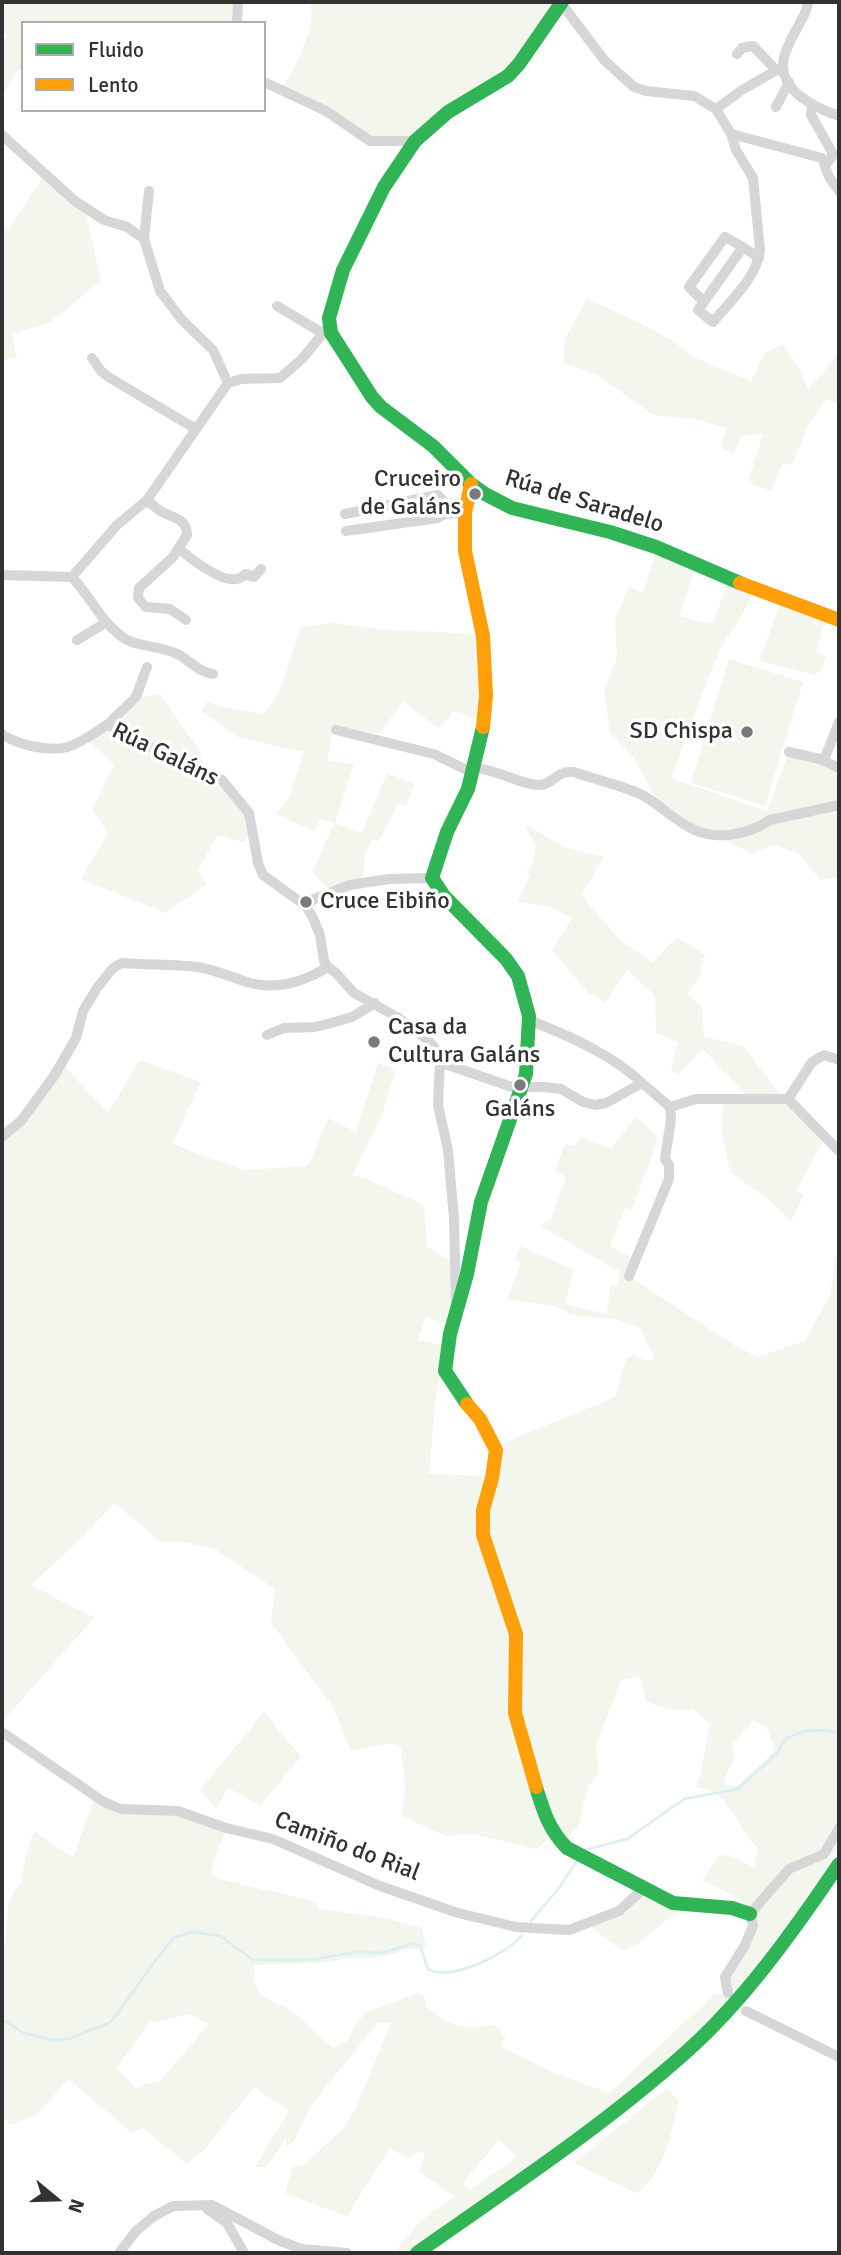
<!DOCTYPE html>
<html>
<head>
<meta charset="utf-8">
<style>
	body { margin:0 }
	#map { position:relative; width:841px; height:2255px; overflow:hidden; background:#fff; font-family:Signika,sans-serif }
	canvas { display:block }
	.frame { position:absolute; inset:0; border:4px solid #323232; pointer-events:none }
	.legend { position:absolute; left:21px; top:21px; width:245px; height:91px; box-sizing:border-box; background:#fff; border:2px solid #adadad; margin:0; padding:9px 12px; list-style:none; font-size:21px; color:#323232 }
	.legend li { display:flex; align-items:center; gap:14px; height:35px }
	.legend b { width:35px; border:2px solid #adadad }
	.north { position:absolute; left:21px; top:2164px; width:70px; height:70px; -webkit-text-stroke:5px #fff; paint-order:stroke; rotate:109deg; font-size:19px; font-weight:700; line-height:28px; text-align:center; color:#323232 }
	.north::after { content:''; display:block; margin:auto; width:24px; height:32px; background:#323232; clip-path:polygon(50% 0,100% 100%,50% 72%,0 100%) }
</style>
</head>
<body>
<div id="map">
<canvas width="841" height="2255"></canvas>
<div class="frame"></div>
<ul class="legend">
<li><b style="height:9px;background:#30b455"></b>Fluido</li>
<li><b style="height:9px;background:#ff9f0a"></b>Lento</li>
</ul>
<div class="north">N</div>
</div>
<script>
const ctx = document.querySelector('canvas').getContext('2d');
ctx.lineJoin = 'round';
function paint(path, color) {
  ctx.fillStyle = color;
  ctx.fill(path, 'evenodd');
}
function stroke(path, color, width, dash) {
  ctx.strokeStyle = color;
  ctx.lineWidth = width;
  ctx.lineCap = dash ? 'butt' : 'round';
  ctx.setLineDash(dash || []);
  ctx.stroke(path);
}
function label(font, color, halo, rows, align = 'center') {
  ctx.font = font + ' Signika,sans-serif';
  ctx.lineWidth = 7;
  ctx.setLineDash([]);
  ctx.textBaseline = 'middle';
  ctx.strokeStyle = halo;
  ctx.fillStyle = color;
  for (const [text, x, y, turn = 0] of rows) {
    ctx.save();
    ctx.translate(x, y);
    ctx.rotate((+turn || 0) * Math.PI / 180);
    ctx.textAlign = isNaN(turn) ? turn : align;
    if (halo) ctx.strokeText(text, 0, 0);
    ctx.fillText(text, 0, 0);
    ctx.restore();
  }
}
paint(new Path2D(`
	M2 2H238L237 23H23V71L18 70 2 96V40L7 35 2 30Z
	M310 2H562L519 64 415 141 382 143 282 91C294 65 317 32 310 2Z
	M44 175 85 208 101 281 50 322 12 334 17 358 2 361V226L8 230Z
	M587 299 640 323 676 343 691 356 751 381 765 353 782 344 798 366 808 389 839 354V404L827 399 809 423 792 465 783 463 771 491 748 482 763 434 742 436 734 454 721 447 727 428 699 420 654 415 595 374 564 363V340Z
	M656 550 695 568 679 616 708 624 714 620 728 582 751 591C747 616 729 630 719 652 701 693 687 737 671 778L767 811 789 752 839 768V878L820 880 799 854 773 845 753 854 667 810 659 804 633 757 610 733 604 691 617 657 615 618 629 587 643 593Z
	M782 599 826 616 816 653 826 656 820 673 817 672 816 675 759 661Z
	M335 623 386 630 444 632 483 636 484 721 454 711 438 729 404 701 379 734 334 726 327 761 354 764 335 823 362 833 387 773 414 784 406 806 398 804 378 842 373 839 365 854 363 879 333 893 312 873 334 823 319 819 315 831 276 814 289 798 304 752 237 737 202 711 206 701 222 707 264 714 279 693 301 627Z
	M729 659 803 682 765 806 691 783Z
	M161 695 201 753 204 771C232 785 245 805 254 835L243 842 218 835 197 871 207 884 166 913 81 879 108 833 92 810 114 765 85 737 136 697Z
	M525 825 531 827 564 847 604 857 581 895 620 940 653 962 677 937 705 955 700 968 701 974 687 994 702 1007 704 1037 742 1045 780 1094 825 1137 796 1192 804 1194 791 1221 768 1199 730 1172 722 1133 723 1099 748 1098 703 1049 678 1075 671 1069 678 1042 656 1033 655 996 628 970 604 1004 601 999 587 992 552 950 572 918 549 906 518 902 530 875 526 871 531 868 536 846Z
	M140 1060 201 1082 172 1144 244 1170 308 1166 328 1118 356 1132 378 1063 396 1070 382 1115 352 1175 371 1181 424 1205 427 1246 451 1262V1305L445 1324 426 1316 418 1340 448 1346 445 1371 437 1384 429 1474 487 1476 506 1442 615 1397 626 1359 633 1355 647 1361 653 1359V1354L646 1343 642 1329 616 1319 571 1315 555 1306 507 1299 521 1264 515 1260 520 1246 574 1270 565 1304 606 1314 611 1285 617 1287 620 1272 540 1226 551 1219 566 1177 555 1171 565 1144 575 1146 581 1137 611 1149 636 1117 658 1138 632 1210 625 1207 610 1246 632 1258 629 1276 734 1345 758 1357 805 1341 830 1296 835 1257 839 1252V1846L791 1921 726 2001 631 2093 407 2253H395C414 2227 426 2213 455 2197L419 2172 425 2154 419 2151 412 2157H405L390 2148 347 2216 285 2194 293 2165H303L343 2129 354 2112 391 2023H378L312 2104 294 2141 286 2147V2139L266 2167H255L289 2110 262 2093 255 2086 204 2150 187 2164 142 2128 131 2133 69 2079 36 2115 11 2125 2 2115V1996L4 1977 2 1976V1942L5 1943 9 1901 21 1881 26 1854 34 1831 73 1858 95 1796 104 1802 178 1811 226 1828 210 1873 220 1879 316 1902 318 1908 389 1919 422 1928 427 1949H408L388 1956 371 1958H350L318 1963 255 1965C249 2005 276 1997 296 2014 309 2025 321 2037 333 2048L347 2041 353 2028 365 2013 418 1993 425 1997 426 2007C433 2011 438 2017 444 2020 461 2029 478 2028 495 2025L506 2038 501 2042 503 2048 554 2073 610 2093 714 1994 728 1993 725 1977C735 1961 760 1924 746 1905 740 1897 713 1886 702 1880L719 1856 728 1855 754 1867 758 1848C736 1828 731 1790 696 1787L700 1776 710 1724 692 1708C676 1713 661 1708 646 1701L640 1676 621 1680 596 1746 599 1773 588 1786 578 1827 562 1843 550 1837 537 1849 473 1834 446 1836 402 1816 405 1785 401 1748 392 1743 350 1751 333 1707 271 1623 275 1589 215 1549 178 1541 161 1542 114 1503 84 1536 31 1585 94 1618 2 1722V1125L13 1121 62 1064 108 1112ZM754 1720 767 1728 775 1751 737 1786 724 1785 725 1776 734 1761 733 1744ZM190 2014 209 2024 160 2081 145 2084 138 2089 116 2068 149 2023ZM499 2140 517 2157 471 2189 462 2184Z
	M264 1712 301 1757 261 1805 228 1788 216 1809 200 1790Z
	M644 1888 685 1905 635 1946 622 1951 587 1924 619 1911Z
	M667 2088 679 2101C672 2130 663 2178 636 2193L574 2163Z`), '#f3f6ed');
stroke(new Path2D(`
	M585 1850 627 1839 684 1799 738 1789 778 1752 785 1739 805 1731 826 1730 839 1733
	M531 1921 559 1888 577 1861
	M2 2019 22 2032 52 2040 69 2039 111 2022 161 1953 175 1937 193 1932 220 1936 253 1960H310L357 1952 381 1953 412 1944 420 1945 428 1969C451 1982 507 1954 522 1935`), '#dbeef4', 2.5);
stroke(new Path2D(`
	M808 2C807 14 800 21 795 32 790 41 782 58 783 68 785 94 819 109 839 116
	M561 3 605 61 634 87 646 91 694 96 716 109 731 134 736 150 753 178 760 250C757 278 730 301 713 322L698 310 743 247 759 258
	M237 23 238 2
	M737 54 742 48 753 46 775 69
	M264 82 326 111 370 141H415
	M812 105 811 115 832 152V157L826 164
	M776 107 789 82
	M716 109 742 90 782 67
	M731 134 822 158 829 177 839 191
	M2 135 75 201 104 220 127 227 144 239 160 291 182 320 213 350 228 383
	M144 239 149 191
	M704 302 689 287 725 237 743 247
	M277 306 324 334
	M92 358 101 371 110 378 196 429
	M147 500C152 504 157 509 162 512 174 518 187 519 187 535L173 557 139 588 138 598 146 607 170 609 186 620
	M345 514 438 495 447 505 467 504 471 500
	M346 531 438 518 444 514 465 513
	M179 549C190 558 220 582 236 579 240 579 243 576 246 574L254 577 261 569
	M2 575 72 577 117 525 147 500 228 383 241 379 280 378 302 359 329 326
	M72 577C90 596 104 627 127 640 142 647 159 646 175 653 189 659 196 671 213 674
	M77 640 107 622
	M108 724 136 697 147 667
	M336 730 434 754 473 773
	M2 734C18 745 48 752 68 747 81 743 96 732 108 724L132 742 159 750 222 780 249 813 258 863 263 875 306 906 313 918 320 935 324 961 328 967 336 973 354 993 397 1017 428 1040 437 1051 440 1061 448 1065 512 1087H545L561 1089 583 1102 595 1105 606 1103 642 1083 670 1107 696 1099H788
	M789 752 820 759 839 768
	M824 760 839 722
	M474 768C498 769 520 785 539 785 554 785 556 770 574 772 596 780 621 785 642 795 659 804 671 817 687 826 713 842 746 836 770 820L839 805
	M306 906 314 899 350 885 389 879 432 878
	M529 1020C567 1035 613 1055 642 1083
	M267 1035 284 1028 315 1027 331 1023 352 1017 375 1003
	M440 1061 438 1105 448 1150 454 1219 456 1301
	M788 1099 812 1062 824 1055 839 1060
	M788 1099 839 1151
	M2 1137 21 1121 54 1076 76 1038 83 1011 97 988 113 968 122 963C147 965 174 964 198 967 216 970 233 978 250 983 277 990 305 981 328 967
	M629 1276 669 1179V1165L665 1159 671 1119 670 1107
	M2 1732 104 1802 121 1809 178 1811 226 1828 273 1839 380 1886 458 1913 516 1927 569 1930 619 1911 644 1888
	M728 1993 725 1977 744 1947 753 1926 750 1914 789 1869 824 1854 839 1828
	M746 2011 839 2057
	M207 2209 227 2223 244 2253
	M119 2253 136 2231 154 2216 173 2206 212 2205 280 2241 302 2249 347 2253`), '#d6d6d6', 10);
stroke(new Path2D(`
	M562 2 519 64 508 76 448 112 415 141 384 187 343 270 329 318 331 333 372 397 381 407 433 446 471 484 485 494 512 508 610 532 656 547 740 583
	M467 1404 445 1371 450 1334 467 1274 481 1202 526 1074 529 1016 518 976 506 959 444 896 432 878 447 832 468 789 483 727
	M536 1787C543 1810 549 1830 567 1848L673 1903 732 1908 750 1914
	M417 2253C508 2189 602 2127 685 2053 744 2001 795 1929 839 1864`), '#30b455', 14);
stroke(new Path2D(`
	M471 484 465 513V551L483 636 486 695 483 727
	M740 583 839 620
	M467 1404 480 1419 496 1450 492 1478 483 1510V1535L516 1634 515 1713 536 1787`), '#ff9f0a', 14);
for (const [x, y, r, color] of [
	[475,494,7,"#7a7a7a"],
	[747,732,7,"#7a7a7a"],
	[306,902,7,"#7a7a7a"],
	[374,1042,7,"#7a7a7a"],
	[520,1085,7,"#7a7a7a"]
]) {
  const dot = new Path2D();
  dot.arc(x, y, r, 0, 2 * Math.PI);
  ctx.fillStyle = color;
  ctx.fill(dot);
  stroke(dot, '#fff', 2.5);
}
label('24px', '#323232', '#fff', [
	["Cruceiro",461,480],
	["de Galáns",461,508],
	["SD Chispa",733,732],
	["Cruce Eibiño",320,902,"left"],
	["Casa da",388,1028,"left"],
	["Cultura Galáns",388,1056,"left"],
	["Galáns",520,1110,"center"]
], 'right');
label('24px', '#323232', '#fff', [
	["Rúa de Saradelo",584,502,17],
	["Rúa Galáns",165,755,26],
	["Camiño do Rial",347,1847,21]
]);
</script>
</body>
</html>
